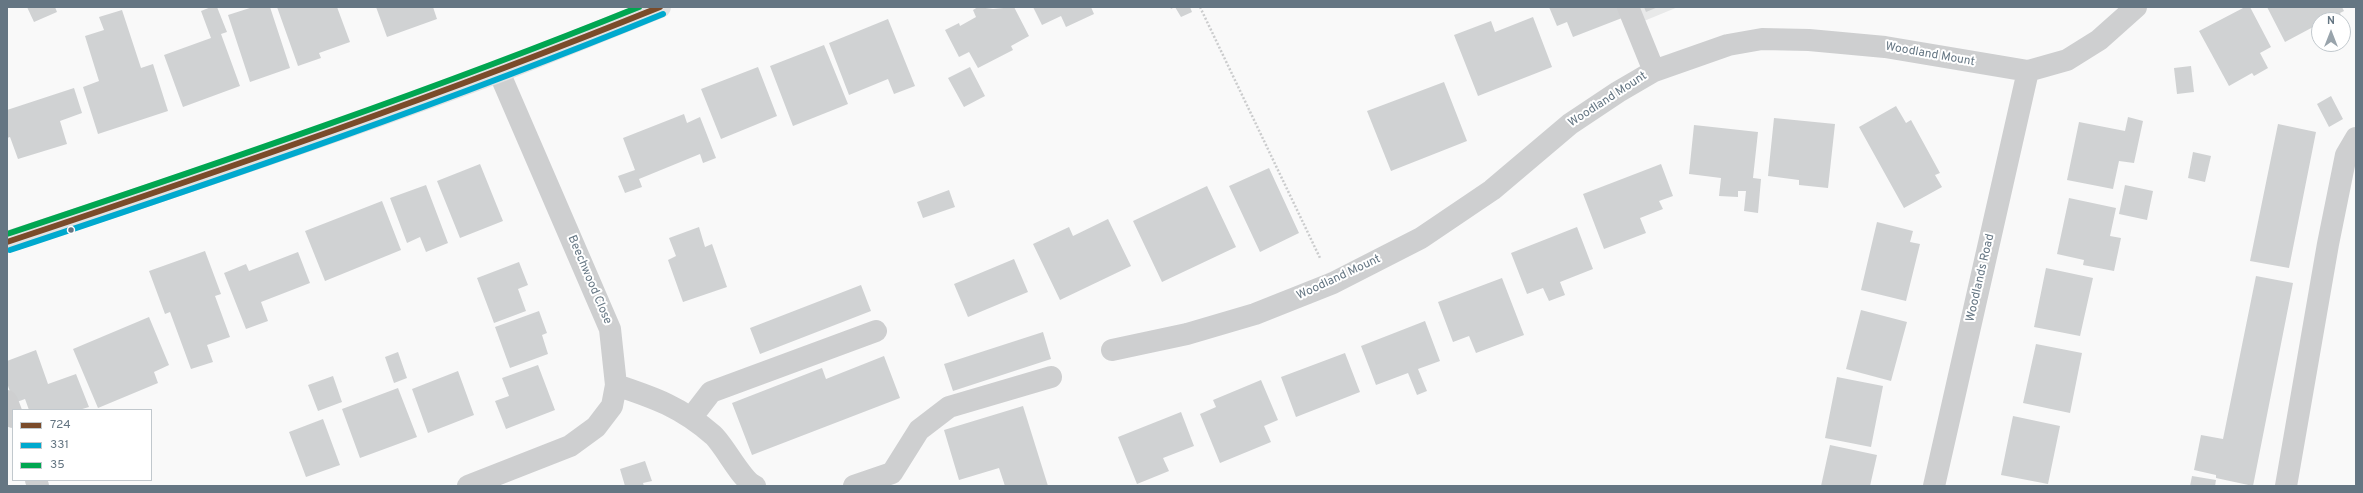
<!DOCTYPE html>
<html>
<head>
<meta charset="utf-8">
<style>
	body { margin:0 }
	#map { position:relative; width:2363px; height:493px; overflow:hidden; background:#f9f9f9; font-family:Overpass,sans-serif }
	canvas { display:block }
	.frame { position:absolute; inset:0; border:8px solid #657683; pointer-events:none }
	.legend { position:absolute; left:12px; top:409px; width:140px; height:72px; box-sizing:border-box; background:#fff; border:1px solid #c1c8cd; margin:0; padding:5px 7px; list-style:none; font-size:12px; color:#657683 }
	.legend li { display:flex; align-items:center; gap:8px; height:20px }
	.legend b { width:20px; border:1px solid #c1c8cd }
	.north { position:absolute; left:2311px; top:12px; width:40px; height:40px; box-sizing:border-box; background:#fff; border:1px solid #c1c8cd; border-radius:50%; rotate:0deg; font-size:11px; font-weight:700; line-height:16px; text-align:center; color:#657683 }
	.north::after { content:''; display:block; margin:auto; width:14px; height:18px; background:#99a4ac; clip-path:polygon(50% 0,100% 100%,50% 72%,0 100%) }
</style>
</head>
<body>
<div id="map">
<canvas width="2363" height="493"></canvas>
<div class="frame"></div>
<ul class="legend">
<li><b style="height:5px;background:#7a4b2a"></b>724</li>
<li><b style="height:5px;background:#00a9ce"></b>331</li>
<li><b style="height:5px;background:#00a651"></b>35</li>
</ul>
<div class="north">N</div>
</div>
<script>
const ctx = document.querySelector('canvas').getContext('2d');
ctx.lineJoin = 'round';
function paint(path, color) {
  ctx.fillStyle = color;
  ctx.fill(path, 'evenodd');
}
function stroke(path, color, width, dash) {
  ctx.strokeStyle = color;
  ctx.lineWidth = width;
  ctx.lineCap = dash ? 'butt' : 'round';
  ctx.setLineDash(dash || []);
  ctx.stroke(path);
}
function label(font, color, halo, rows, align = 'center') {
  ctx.font = font + ' Overpass,sans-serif';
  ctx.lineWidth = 4;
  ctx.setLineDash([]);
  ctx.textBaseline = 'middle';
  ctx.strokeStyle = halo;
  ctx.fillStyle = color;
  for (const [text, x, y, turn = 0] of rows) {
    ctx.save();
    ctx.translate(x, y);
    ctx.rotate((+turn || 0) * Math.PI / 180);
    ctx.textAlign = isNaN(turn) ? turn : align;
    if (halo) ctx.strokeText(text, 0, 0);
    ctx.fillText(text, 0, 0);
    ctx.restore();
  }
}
paint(new Path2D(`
	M1618 7H1678L1627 28Z`), '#e8e9e9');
paint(new Path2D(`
	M27 7H55L57 12 34 22Z
	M211 7H217L227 32 221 34 240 86 183 107 164 55 211 38 201 11Z
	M253 7H270L290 68 250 82 228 15Z
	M277 7H337L350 42 319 53 321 58 298 66Z
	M376 7H433L437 19 387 37Z
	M978 7 993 9 1014 7 1029 36 1011 46 1013 50 978 68 969 52 959 57 945 30 959 23 960 26 976 17 973 10Z
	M1033 7H1091L1094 14 1066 27 1061 16 1042 25Z
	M1170 7H1190L1192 12 1181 17 1175 7 1171 9Z
	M1549 7H1618L1622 18 1573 37 1567 22 1557 26Z
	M1644 7H1658L1646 12Z
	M2245 7H2250L2271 47 2260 53 2268 68 2254 76 2252 73 2229 86 2199 31Z
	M2267 7H2342L2344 11 2340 13 2346 25 2343 27V20H2319V35L2315 26 2285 42Z
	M122 10 141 68 153 64 168 111 98 134 83 87 99 81 85 36 104 30 99 17Z
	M1533 17 1552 67 1478 96 1454 35 1491 21 1495 32Z
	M888 19 915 86 894 94 888 79 849 95 829 43Z
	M824 45 848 104 793 126 770 66Z
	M2191 66 2194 92 2177 94 2174 68Z
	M758 67 777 116 721 139 701 89Z
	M970 67 985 96 964 107 948 78Z
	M1444 82 1467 141 1391 171 1367 111Z
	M74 88 82 113 60 121 67 144 18 159 10 137 7 138V110Z
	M2331 96 2343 119 2329 127 2317 104Z
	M1896 106 1906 123 1911 120 1940 173 1935 175 1942 187 1904 208 1859 127Z
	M684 114 687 123 700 117 716 158 703 163 700 154 639 179 642 187 625 193 618 176 635 170 623 138Z
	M2128 117 2143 121 2134 163 2119 161 2113 189 2067 180 2079 122 2125 131Z
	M1774 118 1835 124 1828 188 1799 185V180L1768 176Z
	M2278 124 2316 132 2289 268 2250 261Z
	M1694 125 1758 132 1753 178 1761 179 1758 213 1744 211 1746 191H1738V197L1719 196 1721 178 1689 174Z
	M2193 152 2211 156 2205 182 2188 178Z
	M480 164 503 221 460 238 437 181Z
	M1661 164 1673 196 1659 201 1663 209 1640 218 1646 233 1604 249 1583 194Z
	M1269 168 1299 233 1260 252 1229 186Z
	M426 185 448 243 426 252 420 237 407 243 390 198Z
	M2125 185 2153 191 2147 220 2119 214Z
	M1207 186 1236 247 1162 282 1133 221Z
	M949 190 955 207 923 218 917 202Z
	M2069 198 2116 208 2110 236 2121 238 2114 271 2083 265 2084 260 2057 254Z
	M382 201 401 250 325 281 305 231Z
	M1108 219 1131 266 1060 300 1033 244 1069 227 1073 236Z
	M1877 222 1913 231 1910 242 1920 244 1906 301 1861 290Z
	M699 227 705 247 712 244 727 287 683 302 668 260 676 256 669 238Z
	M1577 227 1593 269 1560 282 1565 295 1549 301 1543 288 1527 294 1511 253Z
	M205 251 221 294 215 296 230 337 207 345 213 362 191 369 170 312 165 314 149 271Z
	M298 252 310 283 261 302 268 321 246 329 224 273 246 264 249 271Z
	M1014 259 1028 292 968 317 954 284Z
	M519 262 528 285 518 289 526 311 494 323 477 278Z
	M2046 268 2093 278 2080 336 2034 327Z
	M2256 276 2293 283 2253 486 2216 478V475L2194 470 2201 435 2223 439Z
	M1502 278 1524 335 1476 353 1469 336 1453 342 1438 302Z
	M861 285 871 311 760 354 750 328Z
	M1861 310 1907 322 1891 381 1846 369Z
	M539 311 547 333 542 335 548 354 510 368 495 327Z
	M149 317 169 365 154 372 158 383 98 408 73 349Z
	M1425 321 1440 361 1418 369 1427 391 1417 395 1408 373 1376 385 1361 346Z
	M1043 332 1051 359 953 391 944 364Z
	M2036 344 2082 353 2070 413 2023 403Z
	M36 350 48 384 76 374 89 407 79 410H29L25 399 14 403 7 383V361Z
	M398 352 407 378 394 383 385 357Z
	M1345 353 1360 392 1296 417 1281 377Z
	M884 356 900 398 752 455 732 403 822 368 826 379Z
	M538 365 555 410 506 429 495 401 509 396 502 378Z
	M458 371 474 415 428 433 412 389Z
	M333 376 342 402 318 411 308 385Z
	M1837 377 1883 386 1871 447 1825 438Z
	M1261 380 1278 420 1264 426 1271 442 1220 463 1200 414 1216 407 1213 400Z
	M398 388 417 437 360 458 342 409Z
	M1023 406 1048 486H1005L999 468 959 480 944 430Z
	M1181 412 1194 446 1163 458 1169 471 1137 484 1118 437Z
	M2013 416 2060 426 2048 484 2001 475Z
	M323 419 340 465 306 477 289 432Z
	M1830 445 1877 455 1870 486H1821Z
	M645 461 652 481 643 483 644 486H625L620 469Z
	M2192 476 2216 480 2215 486H2190Z`), '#d0d2d3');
stroke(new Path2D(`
	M1200 7 1320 258`), '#cbcccd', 2.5, [2, 2]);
stroke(new Path2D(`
	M1628 7 1654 71
	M1112 350 1187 334 1255 314 1333 283 1421 238 1492 190 1570 124 1618 92 1654 71 1728 45 1762 39 1809 40 1885 47 2028 71 2067 60 2099 40 2136 7
	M616 385C655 398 681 407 713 435 725 446 742 481 755 486
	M7 401 13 417
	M691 418 711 392 876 331
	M36 480 38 486
	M468 486 570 446 596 427 612 406 616 385 610 329 499 72
	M854 486 892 473 919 430 949 407 1051 377
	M1934 486 2028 71
	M2286 486 2328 244 2346 155 2356 138`), '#cecfd0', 22);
stroke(new Path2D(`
	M7 242C171 188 336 133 498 72 552 51 606 29 660 7`), '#e1e2e2', 22);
stroke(new Path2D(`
	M7 242C227 169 445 94 660 7`), '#7a4b2a', 6);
stroke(new Path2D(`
	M10 250C230 177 448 102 663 14`), '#00a9ce', 6);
stroke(new Path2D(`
	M7 234C220 163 431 91 639 7`), '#00a651', 6);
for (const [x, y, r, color] of [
	[71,230,3.5,"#657683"]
]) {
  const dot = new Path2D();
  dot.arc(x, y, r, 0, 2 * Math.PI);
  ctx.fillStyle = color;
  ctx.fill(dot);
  stroke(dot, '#fff', 1.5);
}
label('12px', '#657683', '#fff', [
	["Woodland Mount",1930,55,10],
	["Woodland Mount",1608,100,-33],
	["Woodland Mount",1339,278,-25],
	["Woodlands Road",1981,278,-77],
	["Beechwood Close",589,280,67]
]);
</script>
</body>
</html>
